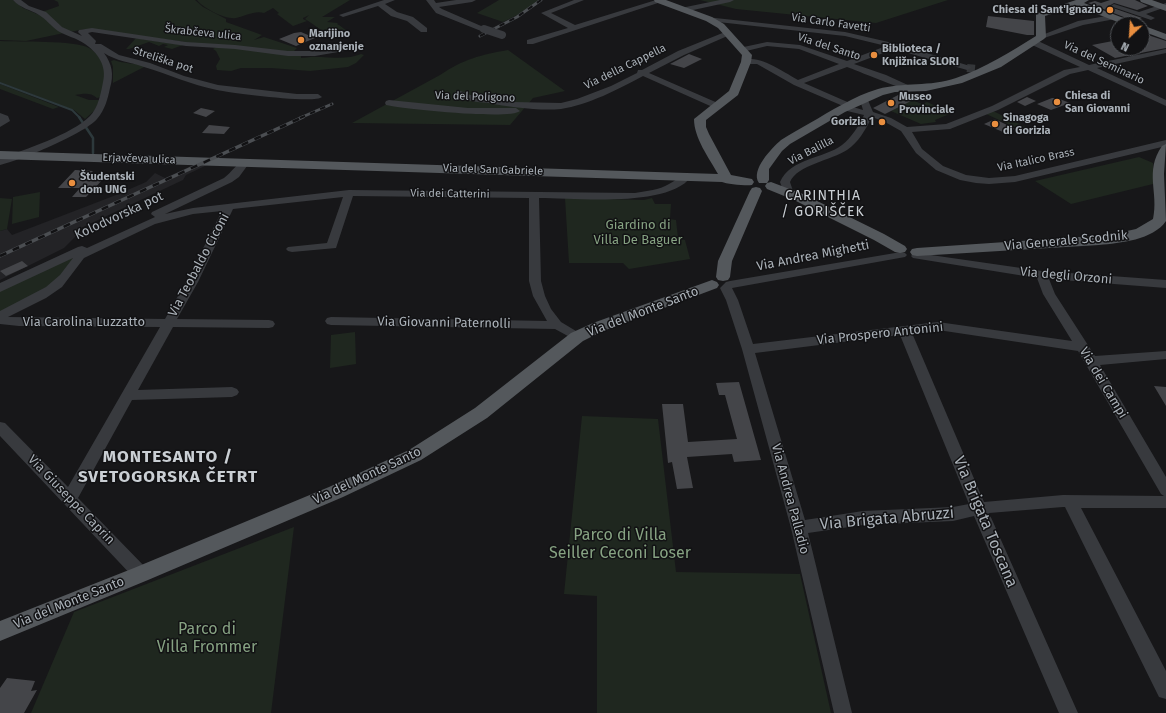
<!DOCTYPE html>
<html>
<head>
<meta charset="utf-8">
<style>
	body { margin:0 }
	#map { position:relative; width:1166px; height:713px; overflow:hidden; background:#171719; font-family:"Fira Sans",sans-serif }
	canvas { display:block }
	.north { position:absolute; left:1110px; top:16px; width:40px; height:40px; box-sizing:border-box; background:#121214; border:1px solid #4f5256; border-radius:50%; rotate:205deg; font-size:11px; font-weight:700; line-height:16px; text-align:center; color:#aab1b8 }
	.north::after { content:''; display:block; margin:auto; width:14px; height:18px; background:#e98e3f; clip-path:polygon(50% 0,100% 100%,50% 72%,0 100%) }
</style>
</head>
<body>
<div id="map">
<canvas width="1166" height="713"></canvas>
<div class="north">N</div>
</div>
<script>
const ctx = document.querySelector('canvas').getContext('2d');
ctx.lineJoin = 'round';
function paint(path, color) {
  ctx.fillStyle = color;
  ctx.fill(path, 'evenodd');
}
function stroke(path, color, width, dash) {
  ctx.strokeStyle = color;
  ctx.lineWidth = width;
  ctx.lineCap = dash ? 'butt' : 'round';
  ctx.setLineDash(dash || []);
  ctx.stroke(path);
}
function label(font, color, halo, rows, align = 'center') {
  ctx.font = font + ' "Fira Sans",sans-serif';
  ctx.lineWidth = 3;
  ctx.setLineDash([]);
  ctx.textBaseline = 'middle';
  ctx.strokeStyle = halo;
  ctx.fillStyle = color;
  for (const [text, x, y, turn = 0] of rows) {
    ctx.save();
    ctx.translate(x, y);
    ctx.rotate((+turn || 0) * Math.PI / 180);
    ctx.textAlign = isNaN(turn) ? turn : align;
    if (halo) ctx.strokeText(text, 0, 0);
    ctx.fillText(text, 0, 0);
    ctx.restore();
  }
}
paint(new Path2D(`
	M193 165H207L186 175 183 180 79 229 81 231 64 248 0 280V231L7 229 12 235 116 195 146 182 155 173 165 178Z`), '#232326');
paint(new Path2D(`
	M0 0H13L23 8 44 17 64 33 26 41 0 40Z
	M54 0H195L203 7 226 19V22L262 35 254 40 264 37 297 48 294 51H282L193 43 85 29 70 32 61 27 42 12 59 6 58 2Z
	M197 0H350L322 17H335L327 22 338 23 337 24C342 26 345 31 351 32 335 46 319 27 305 19L309 15 303 18V19L307 21 293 26 277 14 279 13 273 8 264 13C255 10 245 16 236 18 226 20 203 8 197 0Z
	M499 0H539L523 12 503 22 477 13Z
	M700 0H948L876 23 736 9Z
	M136 38 183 45 172 49 164 47 168 45 163 44 159 46 149 42 129 49H126Z
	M0 41C19 42 75 40 89 48 93 50 98 55 101 58 108 69 103 86 101 97L97 98C90 92 83 94 75 95L89 100H100L94 111 85 119 74 110 0 82Z
	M217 46 301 55V58C306 58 311 56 316 57 332 57 347 60 361 54L364 55 356 63 348 67 310 71 271 68H241L231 71 217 70 216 66 220 59 216 51 213 49Z
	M508 50 565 91 533 98 510 125 352 123 440 75C464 59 480 55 508 50Z
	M114 60C124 64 135 63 146 66L113 83V67L111 61Z
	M0 84 59 107 53 109 0 89Z
	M912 100 922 104 927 102 952 113 935 120 936 122 921 124 891 111Z
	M991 110 1030 129 1023 131 984 113Z
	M1139 157 1153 163V184L1071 204 1035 181Z
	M40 192 39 217 12 224 13 197Z
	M0 198 12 199 7 229 0 231Z
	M565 198 644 200 652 198 655 204H671L670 219 676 220 678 238 685 240 690 259 629 269 623 263H569Z
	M74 256 78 257 62 278 0 315V291Z
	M355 332 356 364 330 368 331 335Z
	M582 416 658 419 676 572 800 574 831 713H597V596L564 594Z
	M294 527 271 713H31L74 612Z`), '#1f271f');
stroke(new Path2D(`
	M0 83 72 110 80 118`), '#2d393c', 2);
stroke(new Path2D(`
	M79 117 93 138V153`), '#2d393c', 2.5);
paint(new Path2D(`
	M1110 0H1135L1148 6 1137 10 1114 3 1109 6 1110 7 1142 18 1134 21 1088 3 1095 1 1101 3Z
	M988 16 1034 21V35H1027L986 27Z
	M301 32 315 38 296 46 279 39 294 33Z
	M1142 33 1166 41V48L1115 58 1092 45 1118 40V48H1142Z
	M689 54 702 59 684 68 670 64Z
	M902 93 917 98 885 114 873 108Z
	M1027 97 1036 101 1025 106 1017 102Z
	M1052 98H1057L1070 103 1051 110 1037 104Z
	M201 108 215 111 206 117 193 113Z
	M995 119 1015 129 1003 132 984 124Z
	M209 125 230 127 224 134 202 133Z
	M75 170 93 171 90 174 107 175 86 197H72L80 188H58Z
	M22 261 28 266 6 276 0 271Z
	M739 382 761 460 734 462 732 454 687 457 693 488 677 489 672 462 668 463 662 404H683L688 442 737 439 725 395H719L716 383Z
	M1154 386 1166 387V406Z
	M7 678 35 681 31 691 37 690 24 713H0V688Z`), '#444549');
stroke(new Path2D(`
	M967 68 977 69`), '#343639', 8, [8, 4]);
paint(new Path2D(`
	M13 0H21L29 6 46 12 62 27 82 36 78 32 79 30 92 28 186 42 235 45 288 51H315L341 47 345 49 344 51 315 56H288L235 49 186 46 92 32 88 33 96 41 95 44H101L119 55 150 63 184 76 218 85 297 94H318L322 97C315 104 231 93 217 90 191 85 168 74 144 67 130 62 116 61 104 53 112 64 114 74 110 88 108 98 105 110 97 119 84 134 21 160 0 165V159C25 149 71 135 90 116 98 108 101 93 103 82 107 66 98 53 85 44 77 38 66 36 58 31 51 26 46 19 39 15 30 9 21 9 13 0Z
	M384 0H395L385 4 397 12 413 17 427 28V32H421L407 21 391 16 378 6 343 17 339 15Z
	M426 0H434L436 3 456 0H476L472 2 439 7 442 9 488 29 487 31H481L436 13Z
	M574 0H584L551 13 575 25 656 0 664 1 533 44H527V40L568 28 541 13Z
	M720 0H734L730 2 684 12 680 10 681 8Z
	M1166 3V7L1146 14 1155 18 1151 20 1110 6 1114 4 1139 12Z
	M1112 15 1116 17 1115 19 1083 25 1041 39 1037 37 1078 21Z
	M706 17 845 32 897 44 970 66 971 68 967 70 894 49 854 64 886 75 910 86 911 88 910 90C905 91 856 70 847 67L804 83 852 104 853 107 863 110 860 100 861 98H867L873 112 891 118 907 127 946 124 992 106 1064 70 1080 67 1030 44V40H1036L1089 65 1166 49V53L1097 68 1166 100V106L1088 70 1070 74 998 110 950 129 912 132 922 149 943 166 966 175 989 178 1015 176 1166 140V146L1015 182 989 184 976 183 960 180 936 170 916 153 901 131 885 122 872 117C866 129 858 143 847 150 832 160 797 165 790 182L793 191 792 193H784L780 182C791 158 823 159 842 145 851 138 859 126 864 115L843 110V106L794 85 757 64H746L742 62C755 51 785 73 798 80L839 64 799 49 767 46 742 52 738 50 739 48 767 42 800 45 847 61 886 46 845 36 709 21 705 19Z
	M725 32H728L732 34 684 55 649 73 720 104 721 106 717 109 643 76C619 89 588 105 561 109 539 111 510 107 488 103 478 102 461 101 454 93L458 90 473 96 513 102 561 103 577 99 611 86 637 73 638 70H642L678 51Z
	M389 100 468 108H516L520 111C511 120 403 109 386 105L385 103 386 101Z
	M0 113 8 116 10 121 0 127Z
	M245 159 250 162 239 177 232 182 165 214 193 208 349 190 635 193C647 191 659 190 669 184 675 181 680 176 686 174L691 177C667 208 576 198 539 198L541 281 545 296 551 309 561 322 581 334 583 337 581 340 577 341 555 329 331 325 327 324 325 321 327 318 331 317 547 321 533 296 529 281V198L353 196 336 248 292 252 288 251 286 249 288 247 327 243 343 197 233 209 198 282 177 319 269 320 273 321 275 324 273 327 269 328 173 327 138 390 232 387 237 389 239 392 237 395 232 397 132 400 78 498 147 569 149 574 147 579 141 581 135 579 0 436V422L5 423 68 487 160 327 19 326 0 324V311L46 287 60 275 73 258 0 292V283L78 247 82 246 87 248 155 217 151 214 152 212 224 178C231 173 239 161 245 159ZM222 211 186 282 165 319 8 317 46 298 62 287 84 258 155 224 193 214Z
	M901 252 905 253 907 255 905 257 732 288 738 300 753 344 938 322 1072 341 1043 294 1037 278 913 258 911 256 913 254 917 253 1042 271 1166 280V288L1049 279 1055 294 1095 356 1166 351V359L1100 365 1166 477V508H1081L1166 671V699L1159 697 1065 507H1063L989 513 1078 713H1059L974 516 953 521 863 525 808 533 852 713H834L791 528 742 349 726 300 720 288 726 282 730 281ZM938 330 1078 351 1161 494 1164 496 1063 495 984 502 912 333ZM900 335 969 504 953 507 863 511 805 520 755 353Z`), '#383a3e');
paint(new Path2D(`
	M654 0H666L712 17 724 24 752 55 751 62 738 95 706 120V127L709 134 731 175 752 179 754 182 752 185C747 186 726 184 722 182L0 159V151L718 174C709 158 694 138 694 119L729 91 741 62 742 55 718 28 706 21 655 2Z
	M1076 0H1089L1084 3 1134 22 1136 24H1123L1076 6 1045 16 1046 37 1044 39 1001 67 962 83 926 91 895 92 883 95 845 112 790 144 782 151 769 169V180L767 183H759C750 170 772 148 781 140 790 134 800 129 810 123 831 111 854 96 878 89 903 82 930 87 956 78 985 68 1010 52 1036 36V15L1037 13Z
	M1140 0H1152L1166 5V11L1141 2Z
	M1142 25 1166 34V40L1142 31Z
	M1166 144 1164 174 1166 221C1153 240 1120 243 1099 245L917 256 912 255 910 252 912 249 917 248 1109 235 1136 229 1153 219C1159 192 1144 172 1162 146Z
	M771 182 803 194 884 234 905 246 907 249 905 252 900 253 895 252 874 240 794 200 767 189 765 186 767 183Z
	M756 187 760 188 762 191 732 261 730 277 728 280 723 281 718 280 716 277 718 261 750 191 752 188Z
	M712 280 717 282 719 285 717 288 603 331 583 341 487 418 421 460 343 497 148 580 0 641V621L134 568 329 487 409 450 475 408 571 333 593 323Z`), '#54585c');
const railFar1 = new Path2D(`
	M480 36 517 17 541 0
	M300 118 332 104`);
const rail = new Path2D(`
	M0 256 303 117`);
stroke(railFar1, '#4b4e52', 3);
stroke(rail, '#4b4e52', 3.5);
stroke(railFar1, '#121214', 2, [5.5]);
stroke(rail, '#121214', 2.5, [7]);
stroke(new Path2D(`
	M484 29 502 35`), '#383a3e', 8);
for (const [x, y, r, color] of [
	[1110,10,4,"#e98e3f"],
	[301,40,4,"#e98e3f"],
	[874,55,4,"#e98e3f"],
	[1057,102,4,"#e98e3f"],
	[891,103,4,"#e98e3f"],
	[882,122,4,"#e98e3f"],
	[995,124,4,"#e98e3f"],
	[72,183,4,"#e98e3f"]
]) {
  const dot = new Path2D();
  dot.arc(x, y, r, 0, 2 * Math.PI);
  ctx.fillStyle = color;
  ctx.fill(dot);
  stroke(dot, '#121214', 1.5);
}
label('bold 11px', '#aab1b8', '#121214', [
	["Chiesa di Sant'Ignazio",1102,10,"right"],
	["Marijino",309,34],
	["oznanjenje",309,47],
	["Biblioteca /",882,49],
	["Knjižnica SLORI",882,62],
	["Chiesa di",1065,96],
	["San Giovanni",1065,109],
	["Museo",899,97],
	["Provinciale",899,110],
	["Sinagoga",1003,118],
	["di Gorizia",1003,131],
	["Gorizia 1",874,122,"right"],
	["Študentski",80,177],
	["dom UNG",80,190]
], 'left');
label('11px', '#aab1b8', '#121214', [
	["Via Carlo Favetti",831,23,8],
	["Škrabčeva ulica",203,33,6],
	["Via del Santo",829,47,18],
	["Streliška pot",163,60,18],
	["Via del Seminario",1104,63,25],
	["Via della Cappella",625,67,-26],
	["Via del Poligono",475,97,2],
	["Via Balilla",811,151,-27],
	["Erjavčeva ulica",139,159,2],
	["Via Italico Brass",1036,160,-12],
	["Via del San Gabriele",493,170,2],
	["Via dei Catterini",450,194,1]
]);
label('13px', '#aab1b8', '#121214', [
	["Kolodvorska pot",119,216,-25],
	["Via Generale Scodnik",1066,241,-5],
	["Via Andrea Mighetti",813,256,-11],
	["Via Teobaldo Ciconi",199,265,-62],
	["Via degli Orzoni",1066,276,5],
	["Via del Monte Santo",643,312,-21],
	["Via Carolina Luzzatto",84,322],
	["Via Giovanni Paternolli",444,323,1],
	["Via Prospero Antonini",880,334,-6],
	["Via dei Campi",1103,383,59],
	["Via del Monte Santo",367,476,-25],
	["Via Andrea Palladio",790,499,75],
	["Via Giuseppe Caprin",71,500,46],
	["Via del Monte Santo",69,603,-22]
]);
label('13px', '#86a282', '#121214', [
	["Giardino di",638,225],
	["Villa De Baguer",638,240]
]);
ctx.letterSpacing = '1px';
label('14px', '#cacfd4', '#121214', [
	["CARINTHIA",823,196],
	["/ GORIŠČEK",823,212]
]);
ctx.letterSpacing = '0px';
label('16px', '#aab1b8', '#121214', [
	["Via Brigata Abruzzi",887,519,-5],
	["Via Brigata Toscana",985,522,67]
]);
label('16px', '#86a282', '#121214', [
	["Parco di Villa",620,536],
	["Seiller Ceconi Loser",620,554],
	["Parco di",207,630],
	["Villa Frommer",207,648]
]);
ctx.letterSpacing = '1px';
label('bold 17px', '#cacfd4', '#121214', [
	["MONTESANTO /",168,457],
	["SVETOGORSKA ČETRT",168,477]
]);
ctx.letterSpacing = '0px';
</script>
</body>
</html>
